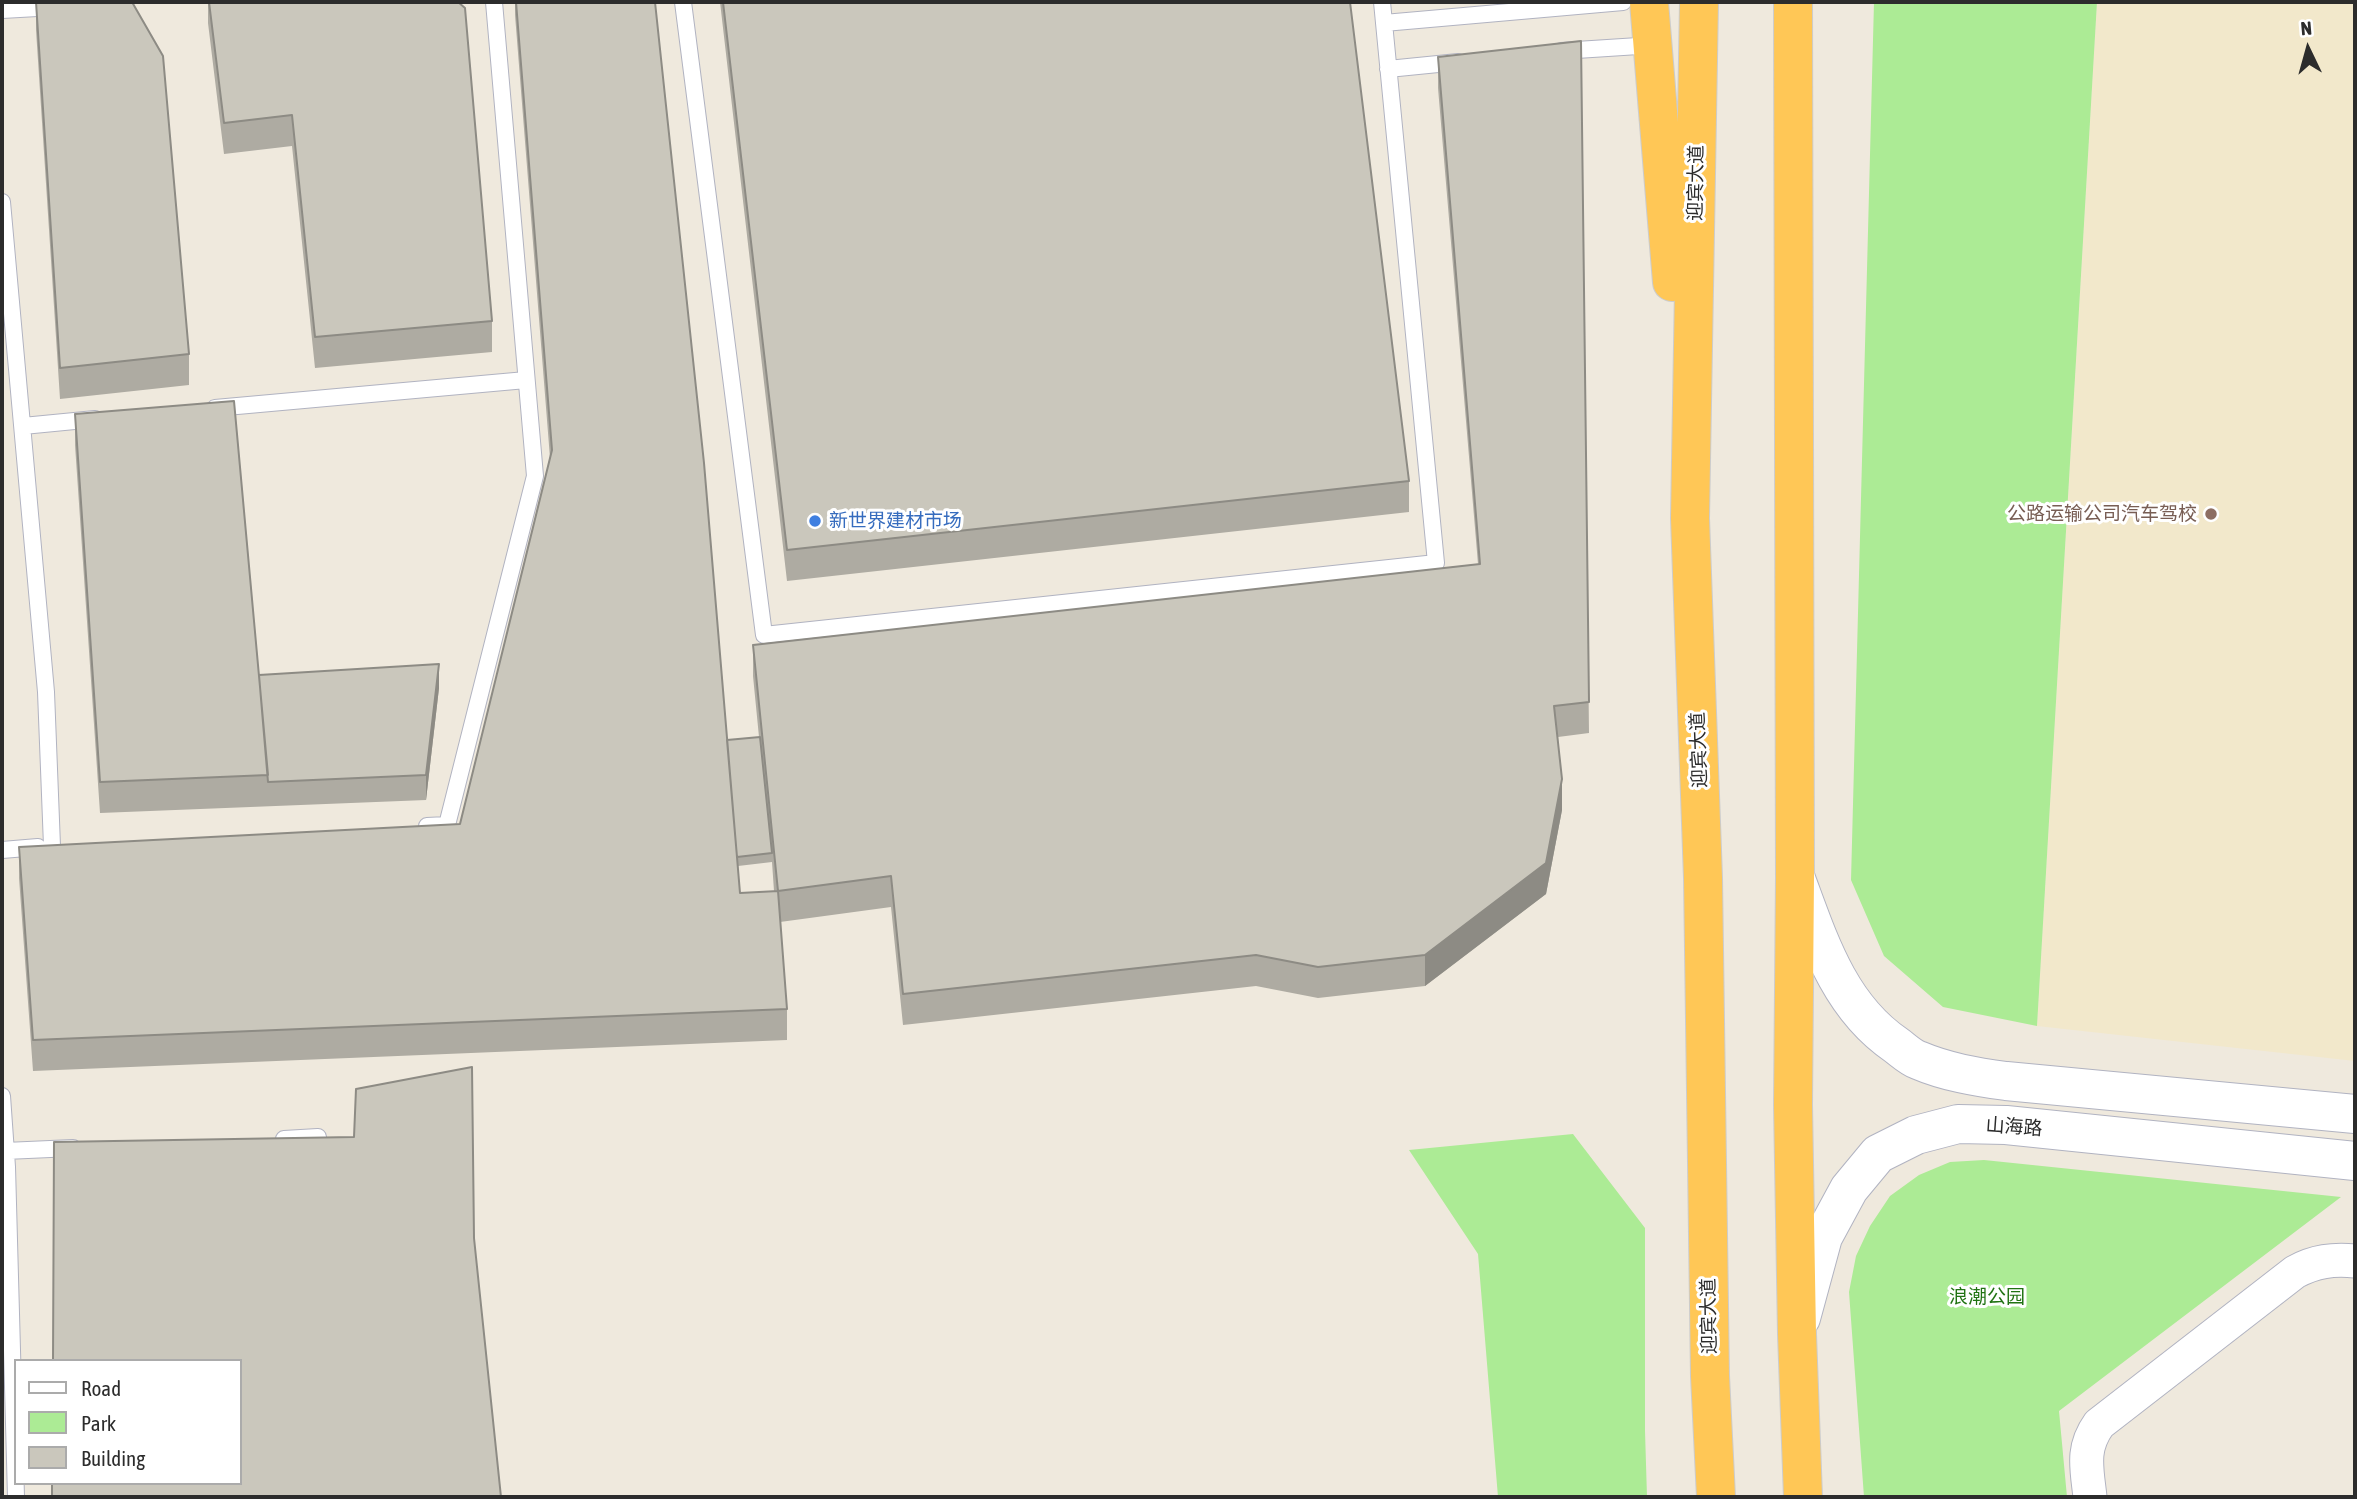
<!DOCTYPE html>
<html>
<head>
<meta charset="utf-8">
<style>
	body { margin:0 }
	#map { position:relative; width:2357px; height:1499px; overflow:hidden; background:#efe9dd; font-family:"Asap Condensed",sans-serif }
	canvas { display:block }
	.frame { position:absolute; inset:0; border:4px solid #2c2c2c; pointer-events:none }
	.legend { position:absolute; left:14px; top:1359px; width:228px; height:126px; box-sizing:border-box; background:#fff; border:2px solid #ababab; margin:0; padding:9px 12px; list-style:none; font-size:21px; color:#2c2c2c }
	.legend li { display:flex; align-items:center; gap:14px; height:35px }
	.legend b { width:35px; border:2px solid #ababab }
	.north { position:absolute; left:2273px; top:14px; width:70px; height:70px; -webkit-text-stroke:5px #fff; paint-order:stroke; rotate:355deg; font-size:19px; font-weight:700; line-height:28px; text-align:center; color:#2c2c2c }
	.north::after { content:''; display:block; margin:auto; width:24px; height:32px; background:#2c2c2c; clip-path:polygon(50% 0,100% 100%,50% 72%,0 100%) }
</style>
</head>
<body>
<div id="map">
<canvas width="2357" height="1499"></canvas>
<div class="frame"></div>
<ul class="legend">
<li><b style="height:9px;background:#fff"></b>Road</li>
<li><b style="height:19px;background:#aceb95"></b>Park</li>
<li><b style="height:19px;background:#cac7bc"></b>Building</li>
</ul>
<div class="north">N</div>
</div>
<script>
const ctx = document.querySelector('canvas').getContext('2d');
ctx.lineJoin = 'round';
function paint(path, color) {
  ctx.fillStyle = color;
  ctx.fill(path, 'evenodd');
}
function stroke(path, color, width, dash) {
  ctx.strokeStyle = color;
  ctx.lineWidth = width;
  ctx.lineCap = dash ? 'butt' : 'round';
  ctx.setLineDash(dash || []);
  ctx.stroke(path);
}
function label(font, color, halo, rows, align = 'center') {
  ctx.font = font + ' "Asap Condensed","Noto Sans SC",sans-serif';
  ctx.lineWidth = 6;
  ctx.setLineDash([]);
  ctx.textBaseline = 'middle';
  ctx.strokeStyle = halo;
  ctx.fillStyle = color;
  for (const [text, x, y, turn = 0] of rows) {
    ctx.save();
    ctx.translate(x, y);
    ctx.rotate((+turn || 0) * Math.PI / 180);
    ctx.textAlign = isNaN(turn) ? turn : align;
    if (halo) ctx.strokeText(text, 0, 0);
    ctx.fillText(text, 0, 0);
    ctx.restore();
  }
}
paint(new Path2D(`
	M2097 2H2355V1061L2037 1026Z`), '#f2e8cb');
paint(new Path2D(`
	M1874 2H2097L2037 1026 1943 1007 1884 956 1851 880Z
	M1573 1134 1645 1228V1431L1647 1497H1498L1478 1254 1409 1150Z
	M1984 1160 2341 1197 2059 1411 2067 1497H1864L1849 1292 1856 1256 1870 1226 1890 1196 1919 1175 1950 1162Z`), '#aceb95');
const service = new Path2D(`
	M683 2 764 635 1436 563 1382 2
	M2 10 55 7
	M1384 23 1623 2
	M1561 51 1654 45
	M1388 69 1458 62
	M2 202 46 692 52 846
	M215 408 526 380
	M23 426 95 419
	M427 826 447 825 535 476 494 2
	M2 850 38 847
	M2 1096 7 1167 16 1497
	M284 1139 318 1137
	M5 1151 73 1148`);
const minor = new Path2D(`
	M2090 1497C2087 1469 2081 1449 2099 1424L2295 1272C2315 1261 2333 1259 2355 1261`);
const secondary = new Path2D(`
	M1796 879C1819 941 1839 1006 1896 1045 1903 1050 1910 1057 1918 1060 1946 1072 1976 1077 2006 1081L2355 1114
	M1801 1318 1823 1237 1849 1189 1878 1154 1916 1135 1958 1124 2006 1125 2355 1161`);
const trunk = new Path2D(`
	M1649 2 1672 282
	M1699 2 1690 518 1703 878 1710 1376 1716 1497
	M1793 2 1795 877 1793 1105 1797 1334 1803 1497`);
stroke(service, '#b1b3c1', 18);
stroke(minor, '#b1b3c1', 35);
stroke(secondary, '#b1b3c1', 40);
stroke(trunk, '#ccc', 40);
stroke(service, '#fff', 16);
stroke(minor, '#fff', 33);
stroke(secondary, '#fff', 38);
stroke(trunk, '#ffc756', 38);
paint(new Path2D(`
	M36 2 189 354V385L60 399 36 30Z
	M208 2H458L492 321V352L315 368 292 146 224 154 208 23Z
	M515 2H655L727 740 759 737 753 676V645L1478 564 1438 88V57L1581 41 1589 733 1558 737 1562 810 1546 894 1425 986 1318 998 1256 986 903 1025 891 907 780 922 787 1009V1040L33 1071 19 878V847L460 824 550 458 515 15ZM772 862 774 891 740 893 738 866Z
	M720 2H1350L1409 481V512L787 581Z
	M75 414 259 675 439 688 426 800 100 813 75 445Z`), '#aeaba2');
paint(new Path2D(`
	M439 664V688L426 800V775Z
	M1562 779V810L1546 894 1425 986V955Z`), '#8d8b84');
const building = new Path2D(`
	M36 2H132L163 56 189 354 60 368Z
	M209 2H458L465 8 492 321 315 337 292 115 224 123Z
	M516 2H655L704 463 740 893 778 891 787 1009 33 1040 19 847 460 824 552 450Z
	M723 2H1350L1409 481 787 550Z
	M1581 41 1589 702 1554 706 1562 779 1546 863 1425 955 1318 967 1256 955 903 994 891 876 778 891 753 645 1480 564 1438 57Z
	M234 401 268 775 100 782 75 414Z
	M439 664 426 775 268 782 259 675Z
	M760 737 772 853 737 857 727 740Z
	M472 1067 474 1238 501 1497H52V1483H240V1361H53L54 1142 354 1137 356 1089Z`);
paint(building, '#cac7bc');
stroke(building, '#8d8b84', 2);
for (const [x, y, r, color] of [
	[2211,514,7,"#8d6e63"],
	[815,521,7,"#3f7fe0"]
]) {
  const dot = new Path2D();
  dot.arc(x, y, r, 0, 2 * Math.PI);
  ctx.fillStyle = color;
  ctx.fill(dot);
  stroke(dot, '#fff', 2.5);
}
label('19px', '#2c2c2c', '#fff', [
	["迎宾大道",1696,183,-89],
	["迎宾大道",1699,750,-92],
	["山海路",2014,1127,4],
	["迎宾大道",1709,1316,-91]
]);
label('19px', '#785e54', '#fff', [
	["公路运输公司汽车驾校",2197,514]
], 'right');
label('19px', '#366cbe', '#fff', [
	["新世界建材市场",829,521]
], 'left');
label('19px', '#217313', '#fff', [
	["浪潮公园",1987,1297]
]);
</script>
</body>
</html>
